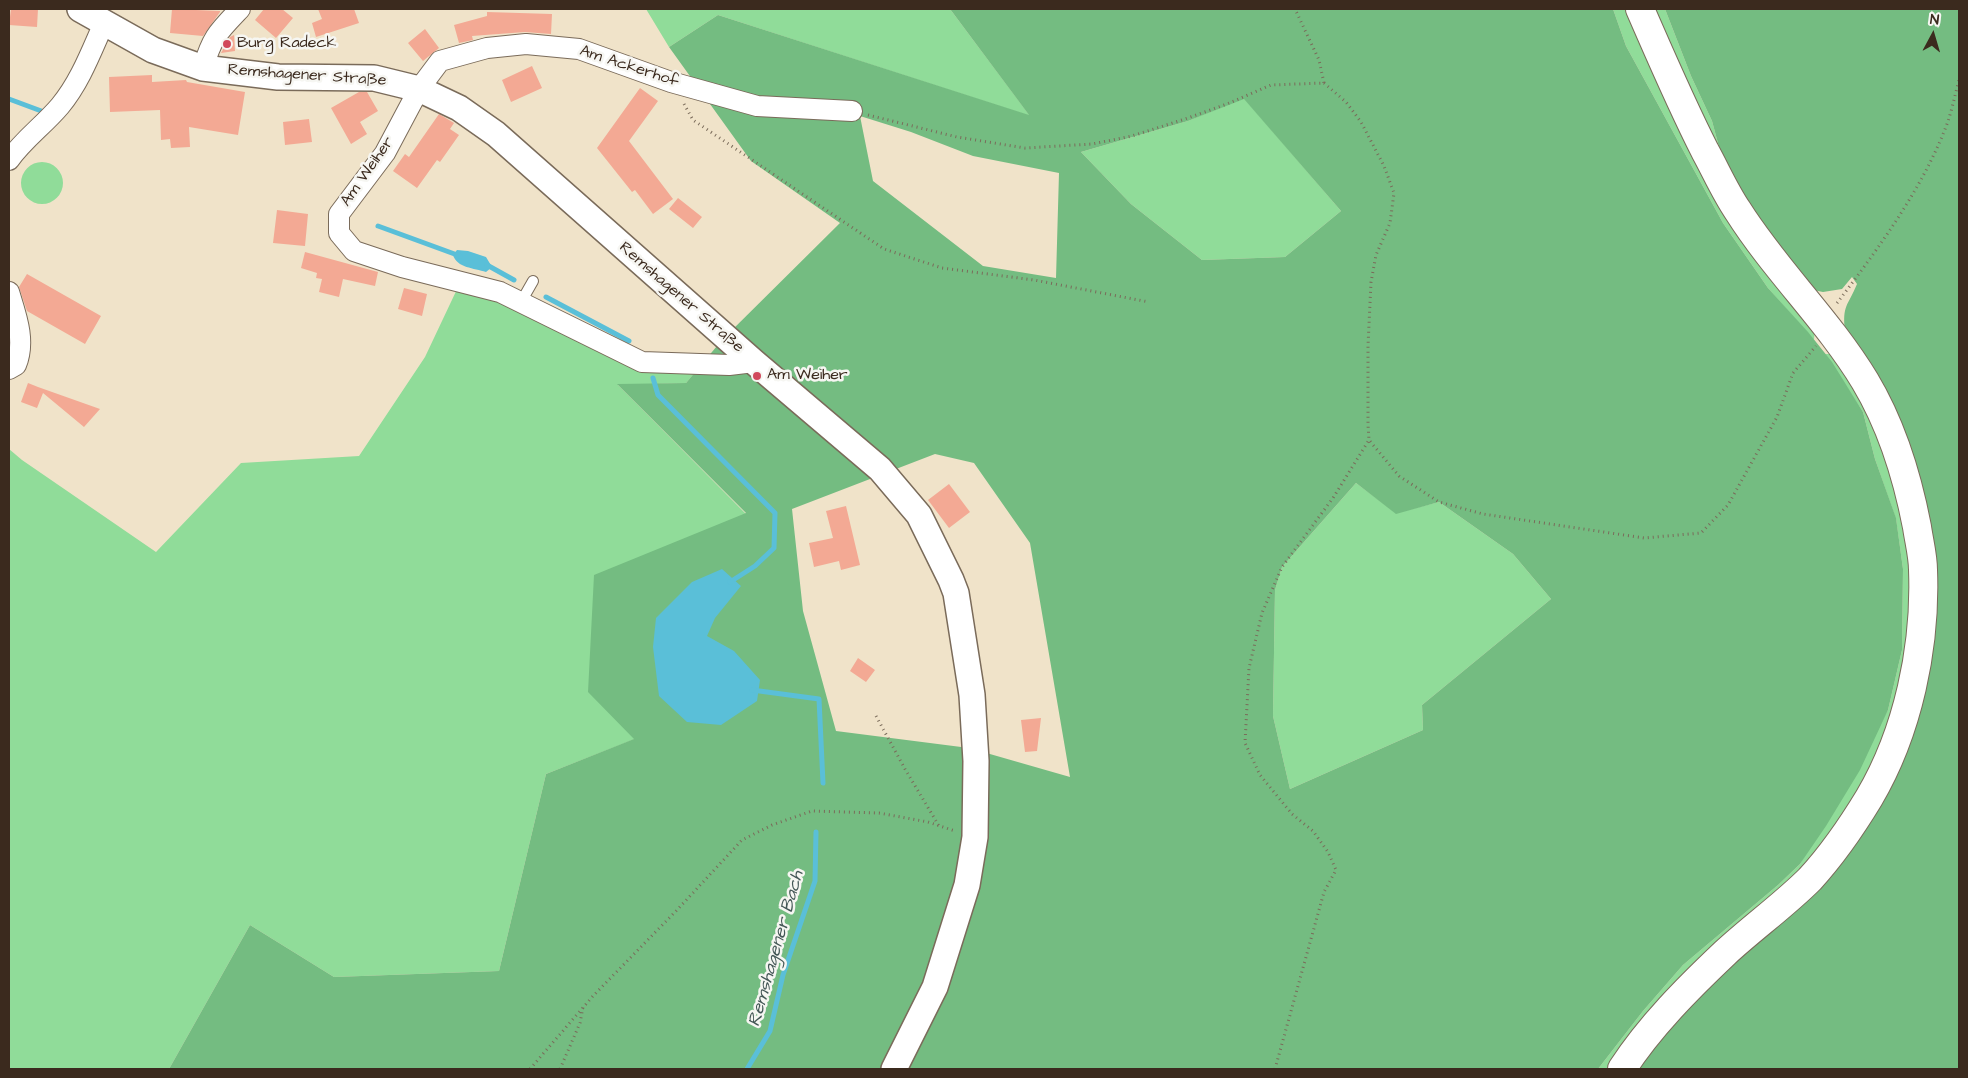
<!DOCTYPE html>
<html>
<head>
<meta charset="utf-8">
<style>
	body { margin:0 }
	#map { position:relative; width:1968px; height:1078px; overflow:hidden; background:#f0e3c9; font-family:"Architects Daughter",sans-serif }
	canvas { display:block }
	.frame { position:absolute; inset:0; border:10px solid #3b2a1e; pointer-events:none }
	.north { position:absolute; left:1908px; top:10px; width:50px; height:50px; -webkit-text-stroke:4px #f6f6f2; paint-order:stroke; rotate:6deg; font-size:14px; font-weight:700; line-height:20px; text-align:center; color:#3b2a1e }
	.north::after { content:''; display:block; margin:auto; width:18px; height:22px; background:#3b2a1e; clip-path:polygon(50% 0,100% 100%,50% 72%,0 100%) }
</style>
</head>
<body>
<div id="map">
<canvas width="1968" height="1078"></canvas>
<div class="frame"></div>
<div class="north">N</div>
</div>
<script>
const ctx = document.querySelector('canvas').getContext('2d');
ctx.lineJoin = 'round';
function paint(path, color) {
  ctx.fillStyle = color;
  ctx.fill(path, 'evenodd');
}
function stroke(path, color, width, dash) {
  ctx.strokeStyle = color;
  ctx.lineWidth = width;
  ctx.lineCap = dash ? 'butt' : 'round';
  ctx.setLineDash(dash || []);
  ctx.stroke(path);
}
function label(font, color, halo, rows, align = 'center') {
  ctx.font = font + ' "Architects Daughter",sans-serif';
  ctx.lineWidth = 5;
  ctx.setLineDash([]);
  ctx.textBaseline = 'middle';
  ctx.strokeStyle = halo;
  ctx.fillStyle = color;
  for (const [text, x, y, turn = 0] of rows) {
    ctx.save();
    ctx.translate(x, y);
    ctx.rotate((+turn || 0) * Math.PI / 180);
    ctx.textAlign = isNaN(turn) ? turn : align;
    if (halo) ctx.strokeText(text, 0, 0);
    ctx.fillText(text, 0, 0);
    ctx.restore();
  }
}
paint(new Path2D(`
	M646 9H950L1030 116 718 15 669 47Z
	M1613 9H1631L1815 327 1814 340 1768 288 1723 223 1626 46Z
	M1653 9H1665L1691 76 1712 121 1722 158Z
	M1244 98 1341 211 1285 257 1202 260 1131 204 1081 152 1188 121Z
	M21 183a21 21 0 1 1 42 0a21 21 0 1 1-42 0Z
	M459 285 498 295 639 366 698 369 686 383 618 385 746 514 594 576 635 739 546 774 499 971 334 977 250 925 169 1069H9V449L22 460 156 552 241 463 359 456 425 357Z
	M1825 354H1833L1839 357 1887 451 1911 552 1912 624 1891 725 1859 797 1806 866 1610 1069H1598L1643 1011 1683 965 1778 885 1800 864 1888 710 1902 650 1903 569 1896 519 1875 459 1863 412Z
	M1356 483 1396 513 1439 502 1513 554 1551 599 1422 705 1423 730 1290 789 1273 716 1275 590 1282 567Z`), '#90dc99');
paint(new Path2D(`
	M950 9H1613L1626 46 1723 223 1768 288 1808 332 1832 362 1863 412 1875 459 1896 518 1903 569 1902 650 1888 710 1860 770 1826 826 1800 864 1778 885 1683 965 1643 1011 1598 1069H169L250 925 334 977 499 971 546 774 634 739 588 692 594 575 746 513 617 384 686 383 722 340 840 223 751 161 669 47 718 15 1029 115ZM1244 99 1341 211 1285 257 1202 260 1131 204 1081 152 1188 121ZM860 116 911 132 973 156 1059 173 1056 278 983 266 873 181ZM935 454 974 463 1030 543 1070 777 969 748 836 731 803 611 792 509ZM1356 483 1396 514 1439 502 1513 554 1551 599 1422 705 1423 730 1290 789 1273 716 1275 590 1282 567Z
	M1665 9H1959V1069H1637L1648 1051 1724 968 1822 883 1854 847 1876 808 1930 534 1922 484 1911 449 1899 420 1845 331C1842 305 1848 306 1857 284L1852 277 1842 289 1823 292 1813 290 1740 196 1722 158 1712 121 1691 76Z`), '#74bc81');
paint(new Path2D(`
	M457 250 468 251 486 257 492 267 486 272C474 268 457 268 453 255Z
	M722 569 741 586 715 618 707 636 734 651 760 680 757 701 721 725 687 722 659 696 653 647 656 618 692 582Z`), '#5abfd8');
stroke(new Path2D(`
	M9 99 44 112
	M378 226 460 256
	M487 265 514 280
	M546 297 629 341
	M653 378 658 395 775 513 774 548 755 566 730 582
	M752 690 819 699 823 783
	M747 1069 770 1031 783 975 815 881 816 832`), '#5abfd8', 5);
paint(new Path2D(`
	M11 9H38L37 27 9 25Z
	M172 9 220 11V12L203 36 170 33Z
	M264 9H282L293 18 276 38 255 20Z
	M318 9H354L359 23 316 37 312 23 322 19Z
	M487 12 552 14 551 34 525 32 472 36 473 40 459 43 454 25 487 16Z
	M425 29 439 48 423 61 408 43Z
	M234 35 235 51 221 53 230 37Z
	M532 66 542 88 511 102 502 80Z
	M152 75V82L186 80 187 82 245 92 238 135 189 127 190 147 171 148 170 139 161 140 160 110 110 112 109 77Z
	M640 88 658 101 629 141 673 199 653 214 635 190 632 192 597 148Z
	M359 92H367L378 111 360 122 367 134 351 144 331 108Z
	M439 114 454 123 450 129 459 135 440 162 437 160 417 188 393 171 405 154 409 157Z
	M309 119 312 142 285 145 283 122Z
	M678 198 702 217 693 228 669 209Z
	M277 210 308 214 305 246 273 243Z
	M305 252 378 272 375 286 343 279 339 297 319 292 322 279 316 278 317 273 301 268Z
	M27 274 101 316 85 344 27 311 19 287Z
	M404 288 427 294 422 316 398 309Z
	M28 383 38 387 100 409 84 427 43 393 37 408 21 402Z
	M949 484 970 512 949 528 928 500Z
	M846 506 860 565 841 570 839 561 814 567 809 543 833 538 826 511Z
	M858 658 875 670 866 682 850 671Z
	M1041 718 1037 751 1025 752 1021 720Z`), '#f3a994');
const service = new Path2D(`
	M521 302 533 281`);
const minor = new Path2D(`
	M203 68C212 37 218 32 240 9
	M9 160C24 139 44 125 60 106 80 82 91 52 104 23
	M9 292C16 315 26 341 16 365L9 369
	M754 362 729 365 642 362 500 292 402 267 354 251 339 233V214L385 153 419 89 440 61 487 48 526 44 579 49 671 82 757 106 852 111`);
const tertiary = new Path2D(`
	M80 9 153 50 203 68 278 77 374 78 419 89 459 108 496 134 754 362 880 469 919 515 951 580 956 593 972 695 976 761 975 837 967 885 935 987 894 1069`);
const secondary = new Path2D(`
	M1622 1069C1650 1026 1688 988 1725 953 1752 928 1784 905 1810 879 1832 855 1852 826 1869 798 1908 732 1926 647 1923 570 1923 556 1919 541 1917 527 1907 475 1892 426 1865 381 1828 320 1776 271 1738 211 1725 192 1716 171 1705 151 1681 104 1661 57 1640 9`);
stroke(service, '#7a6b5a', 12);
stroke(minor, '#7a6b5a', 22);
stroke(tertiary, '#7a6b5a', 28);
stroke(secondary, '#7a6b5a', 30);
stroke(new Path2D(`
	M1324 83 1346 102 1361 122 1384 166 1394 193 1390 223 1376 255 1371 282 1368 346V425L1369 440 1399 476 1439 502 1483 514 1644 538 1701 533 1728 505 1777 417 1793 373 1816 346
	M684 104 693 120 884 249 942 268 1034 280 1149 302
	M868 115 957 137 1025 148 1092 144 1132 136 1185 119 1227 104 1271 85 1324 83 1319 60 1295 9
	M1837 303C1878 249 1923 188 1947 124 1952 110 1955 95 1959 80
	M876 716 905 769 939 826
	M530 1069 593 996 677 910 742 840 772 825 812 811 879 813 928 822 955 831
	M560 1069 580 1023 583 1007
	M1275 1069 1324 892 1336 870 1328 852 1313 831 1292 814 1260 775 1245 743 1249 668 1262 613 1282 567 1333 498 1369 440`), '#7a6b5a', 3, [1, 4]);
stroke(service, '#fff', 10);
stroke(minor, '#fff', 20);
stroke(tertiary, '#fff', 25);
stroke(secondary, '#fff', 28);
for (const [x, y, r, color] of [
	[227,44,5,"#d1495b"],
	[757,376,5,"#d1495b"]
]) {
  const dot = new Path2D();
  dot.arc(x, y, r, 0, 2 * Math.PI);
  ctx.fillStyle = color;
  ctx.fill(dot);
  stroke(dot, '#f6f6f2', 2);
}
label('16px', '#3b2a1e', '#f6f6f2', [
	["Burg Radeck",237,44],
	["Am Weiher",767,376]
], 'left');
label('16px', '#3b2a1e', '#f6f6f2', [
	["Am Ackerhof",629,67,18],
	["Remshagener Straße",307,76,4],
	["Am Weiher",368,172,-55],
	["Remshagener Straße",681,298,41]
]);
label('italic 18px', '#445756', '#f6f6f2', [
	["Remshagener Bach",777,949,-74]
]);
</script>
</body>
</html>
